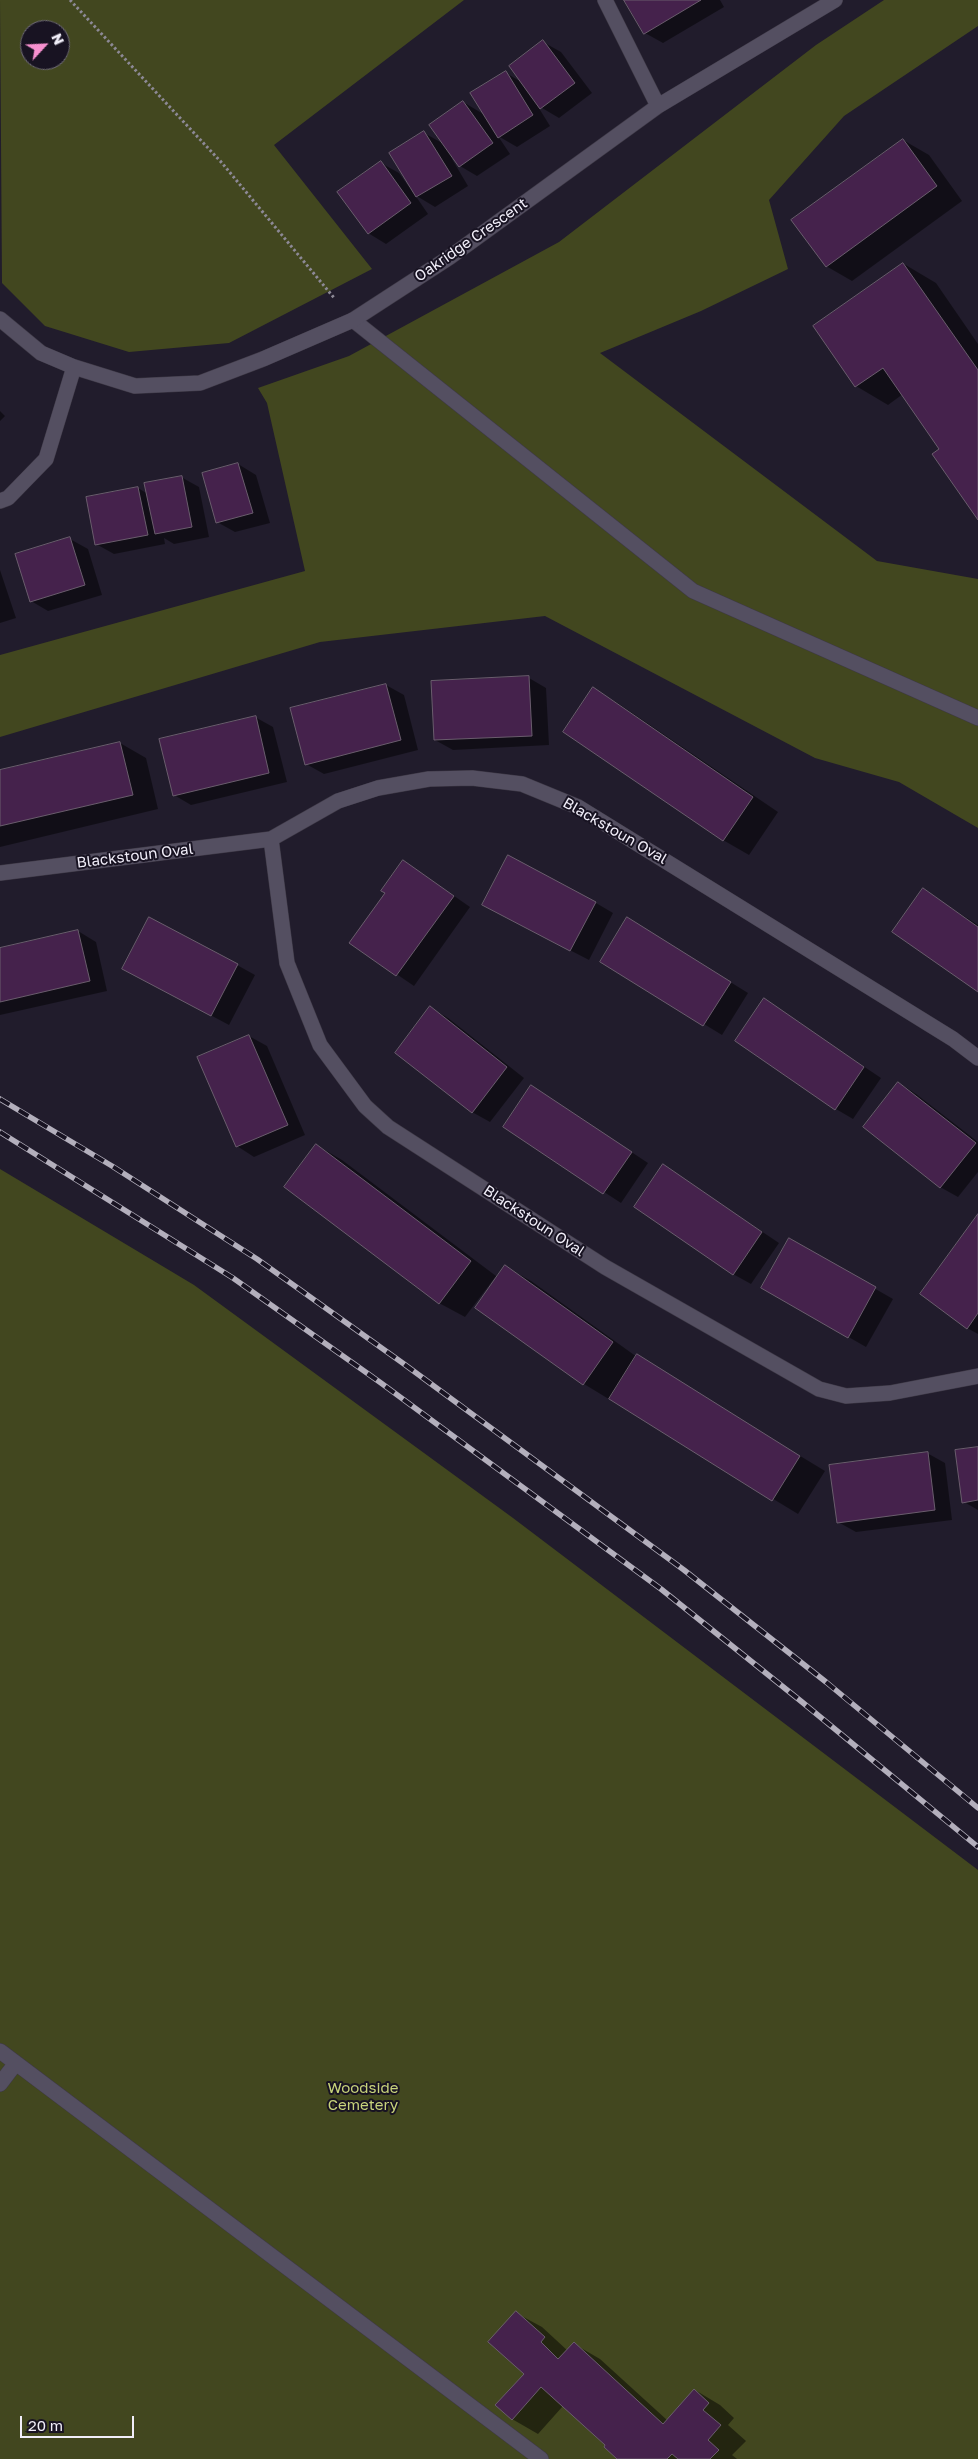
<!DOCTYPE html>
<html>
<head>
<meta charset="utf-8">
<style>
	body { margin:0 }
	#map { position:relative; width:978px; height:2459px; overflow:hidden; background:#211c2c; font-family:"Golos Text",sans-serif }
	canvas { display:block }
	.north { position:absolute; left:20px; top:20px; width:50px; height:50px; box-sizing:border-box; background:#181322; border:1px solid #6f6b78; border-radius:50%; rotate:65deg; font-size:14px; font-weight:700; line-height:20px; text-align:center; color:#f1eef9 }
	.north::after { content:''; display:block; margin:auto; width:18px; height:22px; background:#f690cf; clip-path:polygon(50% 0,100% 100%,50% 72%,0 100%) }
	.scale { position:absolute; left:20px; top:2416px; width:114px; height:22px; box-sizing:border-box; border:2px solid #f1eef9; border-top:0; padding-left:6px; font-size:15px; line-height:18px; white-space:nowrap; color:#f1eef9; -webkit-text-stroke:4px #181322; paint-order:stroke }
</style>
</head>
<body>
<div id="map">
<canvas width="978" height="2459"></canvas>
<div class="north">N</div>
<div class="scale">20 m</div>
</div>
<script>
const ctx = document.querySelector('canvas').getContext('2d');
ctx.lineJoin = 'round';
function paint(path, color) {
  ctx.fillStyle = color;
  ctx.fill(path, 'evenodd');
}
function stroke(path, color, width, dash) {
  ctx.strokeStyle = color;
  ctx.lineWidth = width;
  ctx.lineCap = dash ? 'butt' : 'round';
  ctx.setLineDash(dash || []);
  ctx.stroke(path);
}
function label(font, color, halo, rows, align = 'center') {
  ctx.font = font + ' "Golos Text",sans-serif';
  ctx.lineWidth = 4;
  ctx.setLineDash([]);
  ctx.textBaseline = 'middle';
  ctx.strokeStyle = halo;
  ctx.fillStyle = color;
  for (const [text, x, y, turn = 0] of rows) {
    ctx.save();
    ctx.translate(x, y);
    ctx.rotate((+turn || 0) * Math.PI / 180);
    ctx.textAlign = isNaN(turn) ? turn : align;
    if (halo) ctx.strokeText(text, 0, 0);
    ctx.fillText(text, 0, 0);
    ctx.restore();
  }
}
paint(new Path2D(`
	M0 0H464L274 145 372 269 229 343 129 352 45 326 2 283ZM30 30H60V60H30Z
	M884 0H978V26L844 116 769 200 788 269 701 311 600 353 877 561 978 579V828L899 782 815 758 545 616 320 642 0 737V655L305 571 267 403 258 388 349 356 559 242 816 45Z
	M0 1169 194 1285 513 1518 978 1870V2459H0Z`), '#42471f');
paint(new Path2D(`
	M626 0H720L724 7 663 43 645 33Z
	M543 42 561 52 592 93 559 118 537 105 550 126 517 147 498 136 510 154 477 176 460 166 454 158 452 159 468 186 435 207 415 195 428 214 386 244 368 233 381 163 399 173 409 187 411 186 424 133 444 144 463 102 485 115 506 73 523 83Z
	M903 140 929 155 962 201 852 281 826 266Z
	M904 264 936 283 978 344V518L941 449 903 394 888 405 856 386 814 327Z
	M0 411 5 416 0 421Z
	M238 464 256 475 270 523 235 532 217 522Z
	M181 477 199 487 209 537 174 544 164 538 165 544 114 554 96 544 138 488 148 494Z
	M70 539 88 549 102 595 48 611 31 601Z
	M0 570 16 618 0 623Z
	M529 678 546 688 549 745 453 750 435 740Z
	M386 685 404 695 418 750 324 774 306 764Z
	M594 689 619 704 778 812 749 855 723 840Z
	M255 717 273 727 287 782 191 805 174 795Z
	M120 743 146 758 158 809 0 847V771Z
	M404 861 470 907 414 986 351 943 386 893Z
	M923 890 978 925V991Z
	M596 903 613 913 589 960 502 915Z
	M645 929 748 993 722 1035 602 962Z
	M78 931 96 942 107 991 0 1015V949Z
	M237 965 255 975 229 1025 141 978Z
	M765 1000 881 1078 853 1119 836 1109Z
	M431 1008 448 1018 524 1078 490 1122 472 1112Z
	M249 1036 267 1046 305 1135 254 1157 237 1146Z
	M899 1083 916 1094 978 1142V1172L958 1197 940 1187Z
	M532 1086 648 1163 621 1203 504 1127Z
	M316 1145 342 1160 496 1276 465 1317 439 1303Z
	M664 1166 779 1243 751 1284 733 1274Z
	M978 1216V1334L967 1328Z
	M790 1240 893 1299 866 1347 763 1288Z
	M506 1267 531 1281 637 1357 825 1471 798 1514 584 1384Z
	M978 1448V1510L964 1502Z
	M927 1453 945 1463 952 1520 856 1532 838 1522Z
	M516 2313 542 2327 568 2351 574 2344 600 2359 667 2420 695 2390 720 2405 734 2418 728 2425 746 2441 732 2455 737 2459H620L563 2406 538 2434 512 2419 525 2374Z`), '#0007');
const building = new Path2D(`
	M624 0H701L644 34Z
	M543 40 575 83 540 109 509 66Z
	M506 71 533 115 498 138 470 93Z
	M463 101 493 143 459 167 429 125Z
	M424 131 452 176 416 197 389 153Z
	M903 139 937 186 826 267 791 220Z
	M381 161 411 203 368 234 337 192Z
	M903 263 978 370V520L932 454 939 449 883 368 855 387 813 326Z
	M238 463 253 513 216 523 202 473Z
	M182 476 192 527 155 534 144 483Z
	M138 487 148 535 95 545 86 497Z
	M70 537 85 585 30 602 15 554Z
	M529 676 532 736 434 740 431 681Z
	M386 684 401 740 305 765 290 708Z
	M593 687 753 797 723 841 563 732Z
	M256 716 269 773 173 796 159 739Z
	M120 742 133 795 0 826V770Z
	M508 855 596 902 570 951 482 905Z
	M403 860 454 896 396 976 349 943 385 893 381 891Z
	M923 888 978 927V992L892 932Z
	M149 917 238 964 211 1016 122 969Z
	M627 917 731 982 703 1026 600 962Z
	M78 930 90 981 0 1002V948Z
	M764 998 864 1067 835 1110 735 1041Z
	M430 1006 507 1067 472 1113 395 1053Z
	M249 1035 288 1125 236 1147 197 1057Z
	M898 1082 976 1143 940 1188 863 1127Z
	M531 1085 632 1152 603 1194 503 1127Z
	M316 1144 471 1261 439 1304 284 1187Z
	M663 1164 762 1232 733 1275 634 1207Z
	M978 1214V1313L967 1329 920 1294Z
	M789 1238 876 1287 848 1338 761 1288Z
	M505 1265 613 1342 583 1385 475 1308Z
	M637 1354 800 1456 772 1501 609 1399Z
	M978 1447V1500L962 1503 955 1450Z
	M928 1452 935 1510 837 1523 829 1465Z
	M516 2311 545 2337 541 2342 558 2359 574 2342 663 2424 694 2389 709 2403 703 2410 721 2425 708 2440 719 2450 710 2459H678L672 2454 667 2459H617L604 2447 605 2445 541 2387 512 2420 495 2405 524 2374 488 2342Z`);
paint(building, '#45224c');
stroke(building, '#6a5d6d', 1);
const lane = new Path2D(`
	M353 320 693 591 978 718
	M0 2051 541 2459
	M0 2084 16 2063`);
const street = new Path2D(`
	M605 0 658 106
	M0 319 41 353 74 367 135 386 200 383 263 359 353 320 450 257 658 106 835 0
	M0 501 8 498 46 459 74 367
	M271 839 287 963 320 1045 365 1106 388 1127 605 1267 819 1389 846 1396 890 1393 978 1376
	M0 873 271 839 338 801 378 788 429 779 472 778 522 784 578 807 953 1039 978 1058`);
stroke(lane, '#3e3946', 16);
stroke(street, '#3e3946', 16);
stroke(new Path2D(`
	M70 0 222 163 335 299`), '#8d8996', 3, [2.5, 2.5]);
stroke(lane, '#544f61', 15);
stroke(street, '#544f61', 15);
const rail = new Path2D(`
	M0 1099 112 1166 257 1259 404 1364 684 1570 826 1682 978 1808
	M0 1132 233 1278 381 1383 661 1589 802 1702 978 1847`);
stroke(rail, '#b3afbc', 5.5);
stroke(rail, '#181322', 4, [11]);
label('15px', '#f1eef9', '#181322', [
	["Oakridge Crescent",471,240,-35],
	["Blackstoun Oval",615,831,30],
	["Blackstoun Oval",135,856,-7],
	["Blackstoun Oval",534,1221,33]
]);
label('15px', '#c8d37b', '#181322', [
	["Woodside",363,2088],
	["Cemetery",363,2105]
]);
</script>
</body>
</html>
